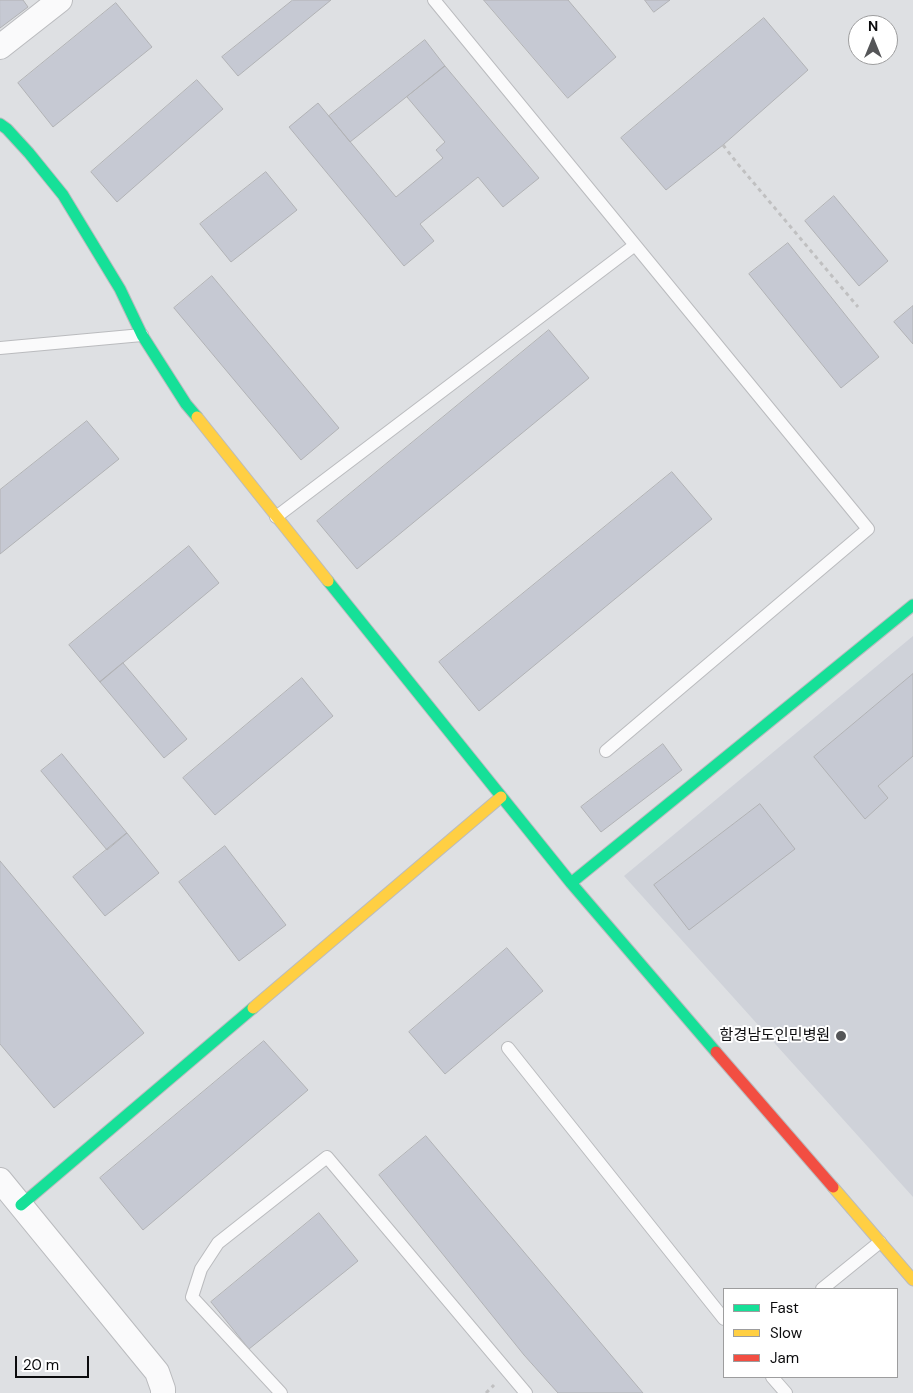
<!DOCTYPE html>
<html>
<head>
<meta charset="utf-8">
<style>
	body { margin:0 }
	#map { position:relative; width:913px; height:1393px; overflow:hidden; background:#dee0e3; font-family:"DM Sans",sans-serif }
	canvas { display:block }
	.legend { position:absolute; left:723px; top:1288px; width:175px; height:90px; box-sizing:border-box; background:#fff; border:1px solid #9d9d9e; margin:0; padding:6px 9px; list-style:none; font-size:15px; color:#0b0b0d }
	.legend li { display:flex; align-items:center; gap:10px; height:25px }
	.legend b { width:25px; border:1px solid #9d9d9e }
	.north { position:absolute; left:848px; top:15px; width:50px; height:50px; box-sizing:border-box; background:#fff; border:1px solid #9d9d9e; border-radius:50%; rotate:0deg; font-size:14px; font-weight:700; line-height:20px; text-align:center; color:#0b0b0d }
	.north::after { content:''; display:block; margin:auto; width:18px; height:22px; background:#555658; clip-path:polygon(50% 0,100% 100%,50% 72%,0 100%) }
	.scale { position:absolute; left:15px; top:1356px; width:74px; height:22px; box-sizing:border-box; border:2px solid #0b0b0d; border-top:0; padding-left:6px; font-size:15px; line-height:18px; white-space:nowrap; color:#0b0b0d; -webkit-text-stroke:4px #fff; paint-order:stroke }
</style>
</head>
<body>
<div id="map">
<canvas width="913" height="1393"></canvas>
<ul class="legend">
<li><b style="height:6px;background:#16e098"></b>Fast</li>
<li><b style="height:6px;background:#ffcf43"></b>Slow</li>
<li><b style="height:6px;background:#f24e42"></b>Jam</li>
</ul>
<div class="north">N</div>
<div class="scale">20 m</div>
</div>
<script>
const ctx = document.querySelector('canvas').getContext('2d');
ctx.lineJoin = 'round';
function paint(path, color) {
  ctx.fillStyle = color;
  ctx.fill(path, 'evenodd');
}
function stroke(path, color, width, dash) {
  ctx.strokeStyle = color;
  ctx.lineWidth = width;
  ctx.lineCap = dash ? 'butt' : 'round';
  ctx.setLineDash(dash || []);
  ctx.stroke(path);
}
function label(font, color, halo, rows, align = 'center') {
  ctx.font = font + ' "DM Sans","Noto Sans KR",sans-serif';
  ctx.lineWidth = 4;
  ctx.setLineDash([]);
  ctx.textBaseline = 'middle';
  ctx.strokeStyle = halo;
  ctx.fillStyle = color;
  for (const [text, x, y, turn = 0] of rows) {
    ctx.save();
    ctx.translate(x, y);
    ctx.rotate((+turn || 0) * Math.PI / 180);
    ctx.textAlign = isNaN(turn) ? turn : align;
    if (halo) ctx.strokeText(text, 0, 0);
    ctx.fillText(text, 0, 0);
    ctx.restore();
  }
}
paint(new Path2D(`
	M913 636V1197L624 876Z`), '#cfd2d9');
const building = new Path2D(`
	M0 0H23L28 7 0 28Z
	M293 0H331L238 76 222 57Z
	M484 0H568L616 57 568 98Z
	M645 0H670L654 12Z
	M116 3 152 47 53 127 18 83Z
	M764 18 808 70 723 145 666 190 621 138Z
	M425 40 445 66 350 142 329 116Z
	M445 66 539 178 503 207 478 177 420 224 434 241 404 266 289 127 318 103 396 197 443 158 436 150 445 142 407 97Z
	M197 80 223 109 117 202 91 172Z
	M266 172 297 210 231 262 200 224Z
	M834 196 888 261 859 286 805 221Z
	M788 243 879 357 841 388 749 274Z
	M212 276 339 428 301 460 174 308Z
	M913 306V344L894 322Z
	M549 330 589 378 357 569 317 521Z
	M87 421 119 459 0 554V490Z
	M672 472 712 519 479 711 439 662Z
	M189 546 219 583 100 682 69 645Z
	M123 663 187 739 164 758 100 682Z
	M913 674V756L878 786 888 798 865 819 814 757Z
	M302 678 333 716 215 815 183 778Z
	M663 744 682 770 601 832 581 807Z
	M62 754 127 833 107 850 41 771Z
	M760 804 795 849 689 930 654 885Z
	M127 833 159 873 105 916 73 877Z
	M225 846 286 925 239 961 179 882Z
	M0 861 144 1033 54 1108 0 1044Z
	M507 948 543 991 445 1074 409 1032Z
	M264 1041 308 1090 143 1230 100 1178Z
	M426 1136 643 1393H558L524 1355 379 1175Z
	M319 1213 358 1261 249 1349 211 1302Z`);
paint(building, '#c6c9d3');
stroke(building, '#b1b2b5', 1);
const lane = new Path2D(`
	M434 0 868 529 606 751
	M0 348 142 335
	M276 517 635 245
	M508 1048 724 1319
	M822 1289 880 1242
	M772 1377 786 1393
	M281 1393 192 1297 201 1269 218 1243 327 1157 526 1393`);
const street = new Path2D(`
	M0 47 60 0
	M0 1180 157 1372 163 1389V1393`);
const fast = new Path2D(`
	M0 124 7 129 29 153 63 195 120 289 142 335 186 404 197 417
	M328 581 571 883 716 1052
	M571 883 913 605
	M21 1205 253 1008`);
const slow = new Path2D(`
	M197 417 328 581
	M253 1008 501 797
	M833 1187 913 1280`);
const jam = new Path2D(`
	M716 1052 833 1187`);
stroke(lane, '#babbbe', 14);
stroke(street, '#babbbe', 26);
stroke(fast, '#babbbe', 13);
stroke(slow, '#babbbe', 13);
stroke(jam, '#babbbe', 13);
stroke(new Path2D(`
	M723 145 737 163 858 307
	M486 1393 494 1385`), '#c0c0c1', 3, [4, 4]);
stroke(lane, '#fafafb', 12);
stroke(street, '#fafafb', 24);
stroke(fast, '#16e098', 11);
stroke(slow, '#ffcf43', 11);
stroke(jam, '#f24e42', 11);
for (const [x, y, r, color] of [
	[841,1036,6,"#555658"]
]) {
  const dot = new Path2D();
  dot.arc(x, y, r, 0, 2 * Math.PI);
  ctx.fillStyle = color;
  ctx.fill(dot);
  stroke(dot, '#fff', 2);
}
label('15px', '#0b0b0d', '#fff', [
	["함경남도인민병원",830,1036]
], 'right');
</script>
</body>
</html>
